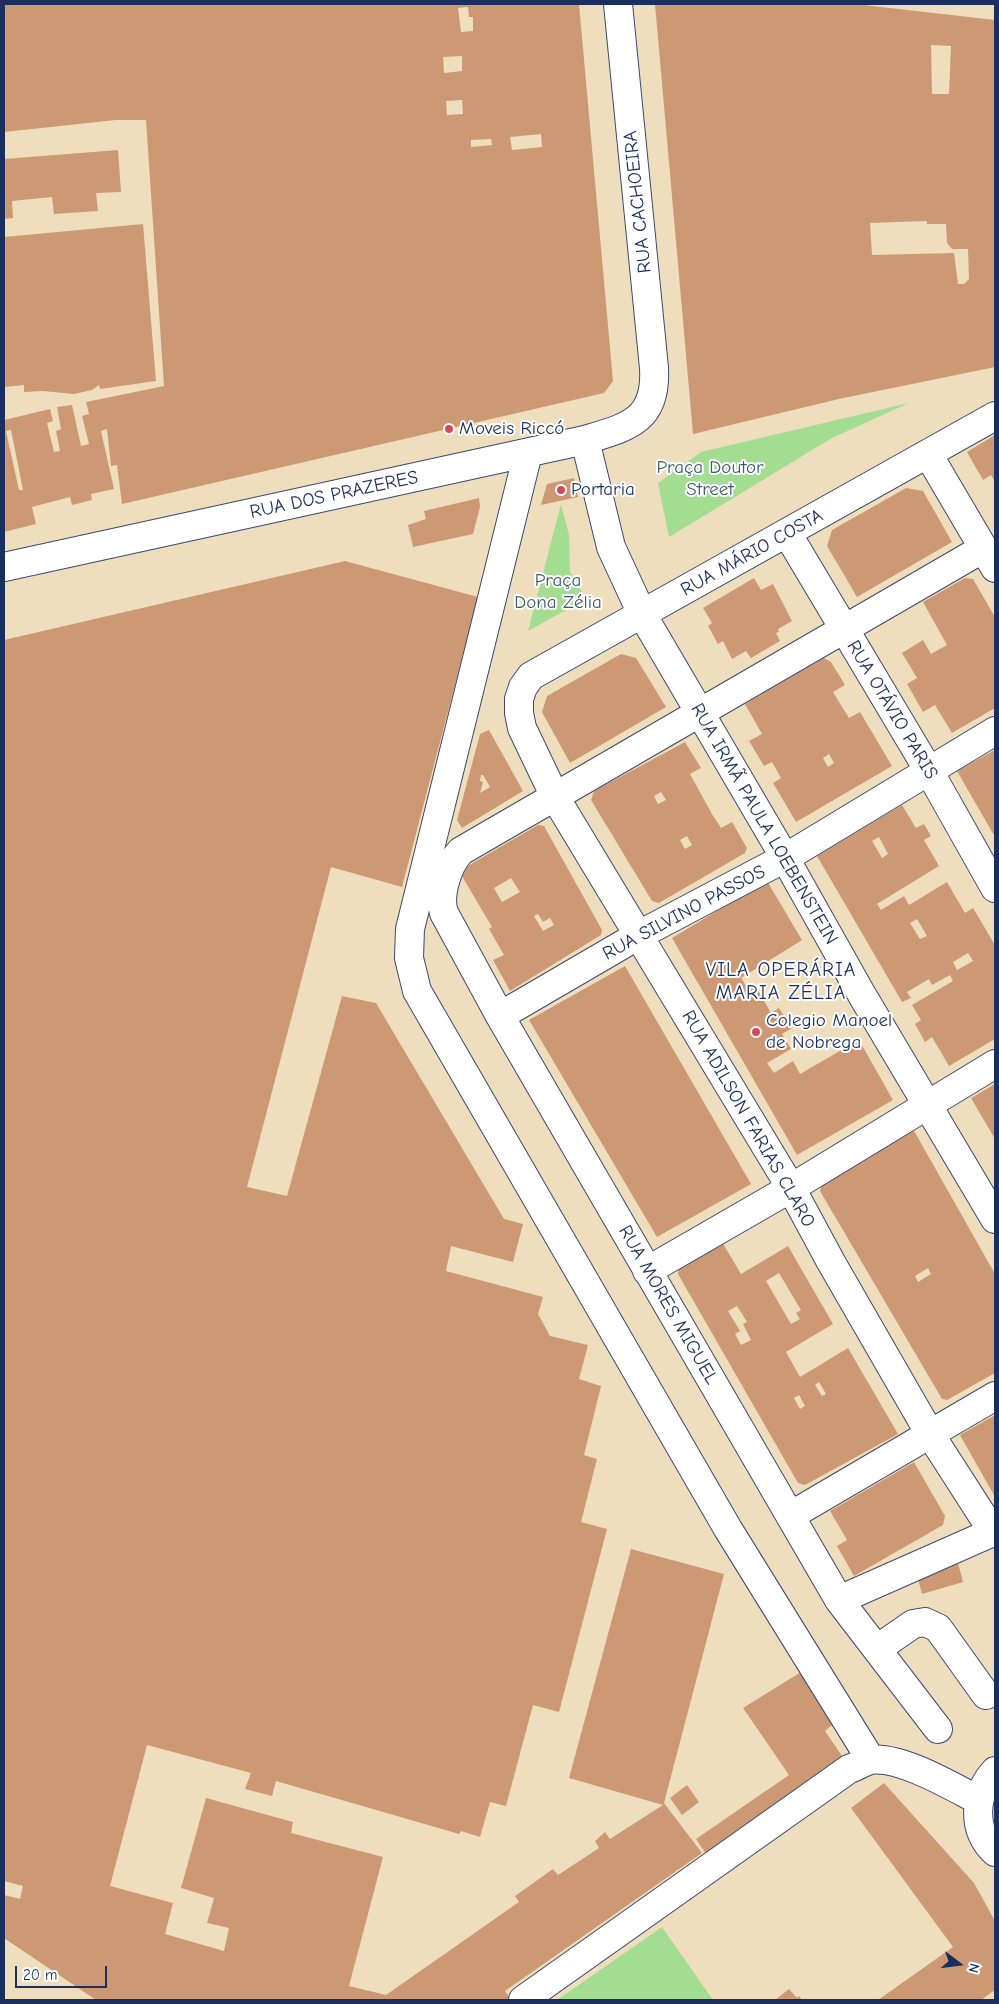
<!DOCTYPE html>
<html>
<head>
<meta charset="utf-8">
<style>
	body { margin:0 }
	#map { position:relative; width:999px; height:2004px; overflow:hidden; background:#efdebd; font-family:"Comic Neue",sans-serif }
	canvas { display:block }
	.frame { position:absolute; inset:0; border:5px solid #1b2f5e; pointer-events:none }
	.north { position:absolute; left:934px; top:1939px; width:50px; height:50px; -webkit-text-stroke:4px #fff; paint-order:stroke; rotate:105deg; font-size:14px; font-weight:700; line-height:20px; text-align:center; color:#1b2f5e }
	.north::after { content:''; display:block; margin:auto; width:18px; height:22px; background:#1b2f5e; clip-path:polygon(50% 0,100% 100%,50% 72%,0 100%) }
	.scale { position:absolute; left:15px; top:1966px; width:92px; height:22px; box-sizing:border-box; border:2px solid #1b2f5e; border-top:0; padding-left:6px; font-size:15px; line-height:18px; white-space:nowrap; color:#1b2f5e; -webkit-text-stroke:4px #fff; paint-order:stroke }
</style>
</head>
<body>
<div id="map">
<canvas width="999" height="2004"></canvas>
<div class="frame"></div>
<div class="north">N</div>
<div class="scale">20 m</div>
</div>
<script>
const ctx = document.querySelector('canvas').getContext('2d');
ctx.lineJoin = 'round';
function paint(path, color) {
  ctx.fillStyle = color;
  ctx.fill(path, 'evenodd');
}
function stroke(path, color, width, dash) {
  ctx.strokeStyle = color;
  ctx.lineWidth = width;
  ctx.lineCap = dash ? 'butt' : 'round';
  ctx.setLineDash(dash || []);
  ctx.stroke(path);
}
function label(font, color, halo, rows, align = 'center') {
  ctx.font = font + ' "Comic Neue",sans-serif';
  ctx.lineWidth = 4;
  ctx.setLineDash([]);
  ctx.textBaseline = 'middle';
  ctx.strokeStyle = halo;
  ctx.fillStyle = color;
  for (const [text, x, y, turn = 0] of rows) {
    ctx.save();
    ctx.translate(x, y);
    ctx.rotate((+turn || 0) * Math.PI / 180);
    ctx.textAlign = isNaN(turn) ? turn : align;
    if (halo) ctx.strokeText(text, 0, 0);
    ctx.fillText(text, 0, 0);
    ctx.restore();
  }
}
paint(new Path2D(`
	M909 403 832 438 669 537 658 483 701 452Z
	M561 504 569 535 570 572 586 599 528 631Z
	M662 1927 713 2000H557Z`), '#a2dd91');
paint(new Path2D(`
	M4 4H579L613 381 604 393 122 504 117 465 111 466 107 429 101 431 114 489 91 494 92 500 72 505 70 497 32 507 36 524 4 532V420L50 409 53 421 47 423 54 452 60 451 56 431 61 429 57 407 72 405 81 446 89 444 82 416 89 414 86 402 164 386 146 120H116L4 132ZM468 7 469 17H473V31L461 32 458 8ZM462 56V71L444 73 443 57ZM462 100 463 114 447 115 446 101ZM541 134 542 147 512 150 510 137ZM491 139 492 145 471 147V140ZM11 430 23 490H19L6 431Z
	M655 4H855L995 20V367L839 399 693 434ZM931 45 951 46 949 94H932ZM927 221V224H946L947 243 952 249H968L969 279 964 284H958L954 253 872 255 870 223Z
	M118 150 121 192 96 193 98 211 54 214 52 197 12 201 13 218 4 219V159Z
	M143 224 156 381 100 389 99 385 92 390 74 394 43 391 24 392V385L5 387 4 237Z
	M995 435V482L991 475 983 480 967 452Z
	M574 478 578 497 541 505 547 484Z
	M906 488 923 491 952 542 857 597 827 546 832 530Z
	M479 498 480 507 473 534 413 547 408 525 426 519 424 511Z
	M345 561 478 597 402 887 331 867 247 1187 287 1196 342 996 376 1003 504 1219 523 1224 513 1262 451 1246 446 1271 543 1297 538 1314 550 1336 588 1345 579 1379 601 1386 584 1455 597 1459 581 1522 607 1529 559 1712 533 1705 506 1806 490 1802 480 1837 461 1831 459 1834 276 1781 272 1796 245 1789 251 1773 147 1745 110 1886 173 1903 165 1934 224 1951 229 1928 207 1923 214 1898 181 1888 206 1798 293 1822 291 1833 383 1857 349 1986 386 1995 519 1902 515 1896 553 1869 558 1875 599 1848 595 1841 605 1832 610 1839 663 1805 569 1778 631 1549 724 1574 664 1803 702 1853 505 1991 511 2000H96L4 1938V1895L20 1899 23 1886 4 1881V640Z
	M754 578 761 590 773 584 792 621 778 629 779 632 776 633 780 641 751 658 746 651 732 659 723 641 718 644 708 626 712 623 703 608Z
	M965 578 973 579 995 617V708L952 733 935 705 923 712 907 684 917 678 902 653 923 640 931 654 947 645 923 602Z
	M621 654 636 658 666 707 570 763 542 712 547 696Z
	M824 658 831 662 845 685 833 692 849 718 860 712 892 766 796 822 773 783 781 778 772 762 764 766 749 741 762 734 745 704ZM829 754 834 763 828 767 823 758Z
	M489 730 523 791 462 828 457 820 480 734ZM481 775H483L490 787 480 793 483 782 480 781Z
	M685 742 701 768 690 774 712 814 721 828 732 822 747 848 745 853 659 903 652 901 591 800 594 791ZM661 792 666 800 658 804 654 796ZM687 836 692 845 685 849 680 840Z
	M995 750V837L957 771Z
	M902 805 916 828 924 824 931 836 924 840 939 866 877 904 881 910 904 896 909 905 947 882 965 913 973 908 995 945V1039L949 1066 932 1037 925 1042 915 1024 921 1020 912 1005 953 981 950 975 932 985 929 979 907 992 911 998 902 1002 817 856ZM879 837 888 854 882 858 872 841ZM917 919 927 936 920 939 910 923ZM968 953 973 961 957 970 953 962Z
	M538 825 544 826 602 930 601 935 510 991 493 960 504 955 489 929 492 927 459 871ZM511 878 520 892 502 902 494 888ZM538 914 543 922 550 918 554 925 543 931 534 916Z
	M767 881 802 940 741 978 748 989 755 985 771 1013 779 1008 792 1028 782 1034 791 1049 767 1063 774 1073 793 1061 800 1074 859 1040 893 1100 797 1155 672 938Z
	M625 966 751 1184 657 1237 529 1020Z
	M995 1084V1139L971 1098Z
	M913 1129 995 1274V1373L947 1400 942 1399 820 1191 822 1184ZM928 1268 931 1274 918 1282 915 1276Z
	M722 1242 741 1274 788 1246 833 1324 786 1352 800 1377 848 1348 898 1434 805 1485 798 1483 678 1274 679 1267ZM779 1273 801 1310 796 1313 800 1319 791 1324 766 1281ZM737 1306 747 1322 743 1324 751 1340 741 1345 735 1334 740 1331 728 1311ZM819 1382 826 1394 822 1396 815 1385ZM799 1395 805 1406 800 1409 794 1398Z
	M995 1415V1497L960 1435Z
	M914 1462 945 1516 943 1525 854 1576 837 1546 847 1540 830 1511Z
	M957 1559 963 1582 922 1594 917 1575Z
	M809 1667 839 1719 825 1731 848 1765 712 1863 696 1839 789 1775 743 1708Z
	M884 1783 974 1883 995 1921V1990L981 2000H878L953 1947 851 1808Z
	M687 1785 699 1802 682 1815 670 1798Z
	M789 1989 797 1998 799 1996 802 2000H775Z`), '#cd9974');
const minor = new Path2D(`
	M585 440 611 547 642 614 785 858 862 995 995 1219
	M528 453 410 929 409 958 417 991 728 1529 871 1760
	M928 454 995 568
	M787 533 929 771 995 888
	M984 548 461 851C448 864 438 895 444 913L500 1016 839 1600 993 1532 995 1533
	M4 567 585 440C628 427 657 421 654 368L618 4
	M500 1016 639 935 785 858 995 731
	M647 1271 791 1188 995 1064
	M790 1516 995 1396
	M993 1532 930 1434 831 1262 791 1188 555 797 522 728 519 713V699L523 687 531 676 995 416
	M839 1600 938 1729
	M877 1649 913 1624 925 1622 938 1628 986 1695
	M995 1771C974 1794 971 1829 995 1852
	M523 2000 849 1769C856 1767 863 1762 870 1760 899 1755 953 1787 978 1800`);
stroke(minor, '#3b496c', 30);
stroke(minor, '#fff', 28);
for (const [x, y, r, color] of [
	[449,429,5,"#d1495b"],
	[561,490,5,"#d1495b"],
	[756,1032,5,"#d1495b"]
]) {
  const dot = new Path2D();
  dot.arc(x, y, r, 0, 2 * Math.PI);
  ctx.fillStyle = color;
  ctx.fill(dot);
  stroke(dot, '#fff', 2);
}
label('19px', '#1b2f5e', '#fff', [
	["RUA CACHOEIRA",638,202,-96],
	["RUA DOS PRAZERES",334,495,-12],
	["RUA MÁRIO COSTA",752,553,-29],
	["RUA OTÁVIO PARIS",892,710,59],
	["RUA IRMÃ PAULA LOEBENSTEIN",764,824,60],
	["RUA SILVINO PASSOS",684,913,-28],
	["RUA ADILSON FARIAS CLARO",748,1119,60],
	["RUA MORES MIGUEL",668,1305,60]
]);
label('19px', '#1b2f5e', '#fff', [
	["Moveis Riccó",459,429],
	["Portaria",571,490],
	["Colegio Manoel",766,1021],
	["de Nobrega",766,1043]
], 'left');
label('19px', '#3d5a6b', '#fff', [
	["Praça Doutor",710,468],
	["Street",710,490],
	["Praça",558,581],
	["Dona Zélia",558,603]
]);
ctx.letterSpacing = '1px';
label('20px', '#1b2f5e', '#fff', [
	["VILA OPERÁRIA",781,970],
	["MARIA ZÉLIA",781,993]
]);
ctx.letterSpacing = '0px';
</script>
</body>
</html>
